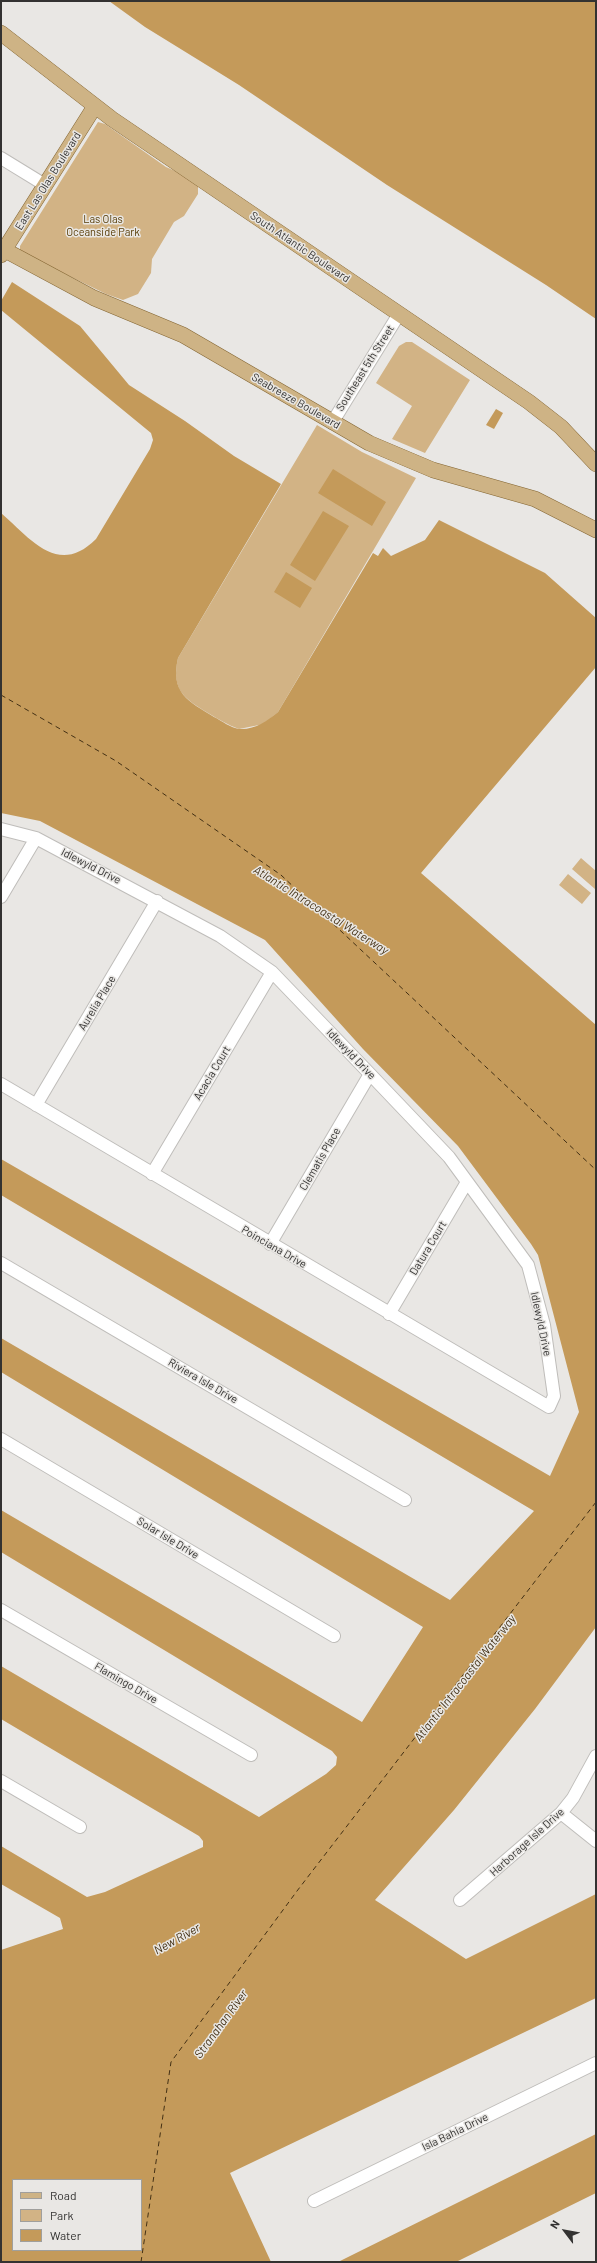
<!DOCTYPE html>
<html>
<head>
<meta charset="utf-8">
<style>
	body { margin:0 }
	#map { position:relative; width:597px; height:2263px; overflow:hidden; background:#e9e7e4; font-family:Barlow,sans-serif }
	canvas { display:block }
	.frame { position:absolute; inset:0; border:2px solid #333231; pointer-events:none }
	.legend { position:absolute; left:12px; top:2179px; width:130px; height:72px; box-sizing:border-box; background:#e9e7e4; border:1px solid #a09f9c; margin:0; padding:5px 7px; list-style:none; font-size:12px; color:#333231 }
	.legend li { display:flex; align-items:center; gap:8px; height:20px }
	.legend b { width:20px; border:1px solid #a09f9c }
	.north { position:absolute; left:545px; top:2211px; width:40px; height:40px; -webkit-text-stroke:3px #e9e7e4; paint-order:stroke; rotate:302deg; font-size:11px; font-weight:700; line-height:16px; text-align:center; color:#333231 }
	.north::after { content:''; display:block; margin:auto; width:14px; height:18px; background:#333231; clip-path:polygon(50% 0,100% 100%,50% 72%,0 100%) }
</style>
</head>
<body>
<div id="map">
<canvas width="597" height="2263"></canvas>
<div class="frame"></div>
<ul class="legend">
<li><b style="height:5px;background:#ceb385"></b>Road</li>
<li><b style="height:11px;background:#d2b385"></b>Park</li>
<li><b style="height:11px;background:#c49a5a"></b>Water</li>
</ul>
<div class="north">N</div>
</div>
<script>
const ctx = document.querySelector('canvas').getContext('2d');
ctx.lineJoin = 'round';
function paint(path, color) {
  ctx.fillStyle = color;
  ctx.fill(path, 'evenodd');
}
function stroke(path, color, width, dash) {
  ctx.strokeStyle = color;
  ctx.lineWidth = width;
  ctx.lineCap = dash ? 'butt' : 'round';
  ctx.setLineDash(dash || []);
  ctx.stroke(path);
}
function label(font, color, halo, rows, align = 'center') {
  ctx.font = font + ' Barlow,sans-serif';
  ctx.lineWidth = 3;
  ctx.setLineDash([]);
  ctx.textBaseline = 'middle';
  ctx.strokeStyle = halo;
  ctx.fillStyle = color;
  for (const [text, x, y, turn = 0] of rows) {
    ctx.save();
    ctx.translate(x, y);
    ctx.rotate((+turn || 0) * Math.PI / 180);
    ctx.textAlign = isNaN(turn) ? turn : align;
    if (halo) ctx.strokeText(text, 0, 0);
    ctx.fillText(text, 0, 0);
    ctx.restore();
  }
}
paint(new Path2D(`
	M98 122 105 124 166 167 182 174 198 185V194L184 216 174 222 152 259 151 273 138 294 123 300 106 294 20 252V246Z
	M406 342H412L470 380 425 453 392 439 412 406 376 383 399 346Z
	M317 425 362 452 416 478 278 712 264 724 239 729C228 725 218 719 208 713 183 698 171 689 178 658Z
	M581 858 596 871 595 889 572 869Z
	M568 874 591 893 582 904 559 885Z`), '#d2b385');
paint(new Path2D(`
	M109 1H596V319L546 285 387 185 239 85 145 27Z
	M12 282 80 326 129 385 185 421 234 456 281 484 178 658C170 693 188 701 214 717 222 721 231 728 239 729 255 730 267 721 278 712L373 553 378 556 383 548 391 556 425 540 439 520 545 573 596 618V667L421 873 596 1025V1627L535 1709 454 1810 375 1900 466 1959 596 1894V1998L230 2173 271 2262H1V1950L63 1929 60 1918 1 1884V1846L87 1897 105 1892 203 1847V1841L199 1836 1 1719V1666L259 1817 326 1774 336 1765 337 1757 332 1751 1 1552V1510L362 1722 423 1627 1 1372V1338L450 1600 534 1511 1 1195V1159L550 1476 579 1412 538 1255 531 1244 458 1146 363 1049 265 940 40 821 1 813V513C31 539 58 577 96 539L150 449 153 440 151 433 1 310V301ZM13 2180H141V2250H13Z
	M496 409 503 413 494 429 486 425Z
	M333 469 386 502 372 526 318 493Z
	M323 511 349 526 315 581 290 565Z
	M286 572 312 588 300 608 274 592Z
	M596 2134V2193L456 2262H338Z`), '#c49a5a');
stroke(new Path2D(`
	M1 695 116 761 281 875 596 1170
	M141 2262 171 2062 297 1891 596 1502`), '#433014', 1, [5, 4]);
const minor = new Path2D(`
	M1 158 45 185
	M332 423 399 314
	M1 829 36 838 220 936 272 972 370 1074 449 1157 528 1265 544 1325 554 1396 549 1407 1 1084
	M1 897 36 838
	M36 1105 157 901
	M152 1174 272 972
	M270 1244 370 1074
	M1 1263 405 1500
	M389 1314 467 1182
	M1 1439 334 1636
	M1 1610 251 1755
	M1 1781 80 1827
	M561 1813 596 1841
	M460 1900 561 1813 573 1798 596 1756
	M314 2201 596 2063`);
const major = new Path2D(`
	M1 33 112 119 529 402 561 427 596 464
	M1 248 94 298 183 335 369 443 433 470 535 499 596 530
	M1 255 95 106`);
stroke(minor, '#bfbdba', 14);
stroke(major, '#836532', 16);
stroke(minor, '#fff', 12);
stroke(major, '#ceb385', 15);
label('11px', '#333231', '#e9e7e4', [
	["East Las Olas Boulevard",48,181,-58],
	["South Atlantic Boulevard",300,247,34],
	["Southeast 5th Street",365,368,-58],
	["Seabreeze Boulevard",296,401,30],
	["Idlewyld Drive",91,866,27],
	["Aurelia Place",97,1003,-59],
	["Idlewyld Drive",351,1054,46],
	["Acacia Court",212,1073,-59],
	["Clematis Place",320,1159,-60],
	["Poinciana Drive",274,1247,30],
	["Datura Court",428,1248,-59],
	["Idlewyld Drive",541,1324,78],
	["Riviera Isle Drive",203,1381,30],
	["Solar Isle Drive",168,1538,31],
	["Flamingo Drive",126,1683,30],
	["Harborage Isle Drive",527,1842,-42],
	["Isla Bahia Drive",455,2132,-26]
]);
label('11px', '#573b04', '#e9e7e4', [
	["Las Olas",103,219],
	["Oceanside Park",103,232]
]);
label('italic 12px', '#433014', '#e9e7e4', [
	["Atlantic Intracoastal Waterway",321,910,32],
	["Atlantic Intracoastal Waterway",465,1678,-52],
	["New River",177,1939,-29],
	["Stranahan River",221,2024,-54]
]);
</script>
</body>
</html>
